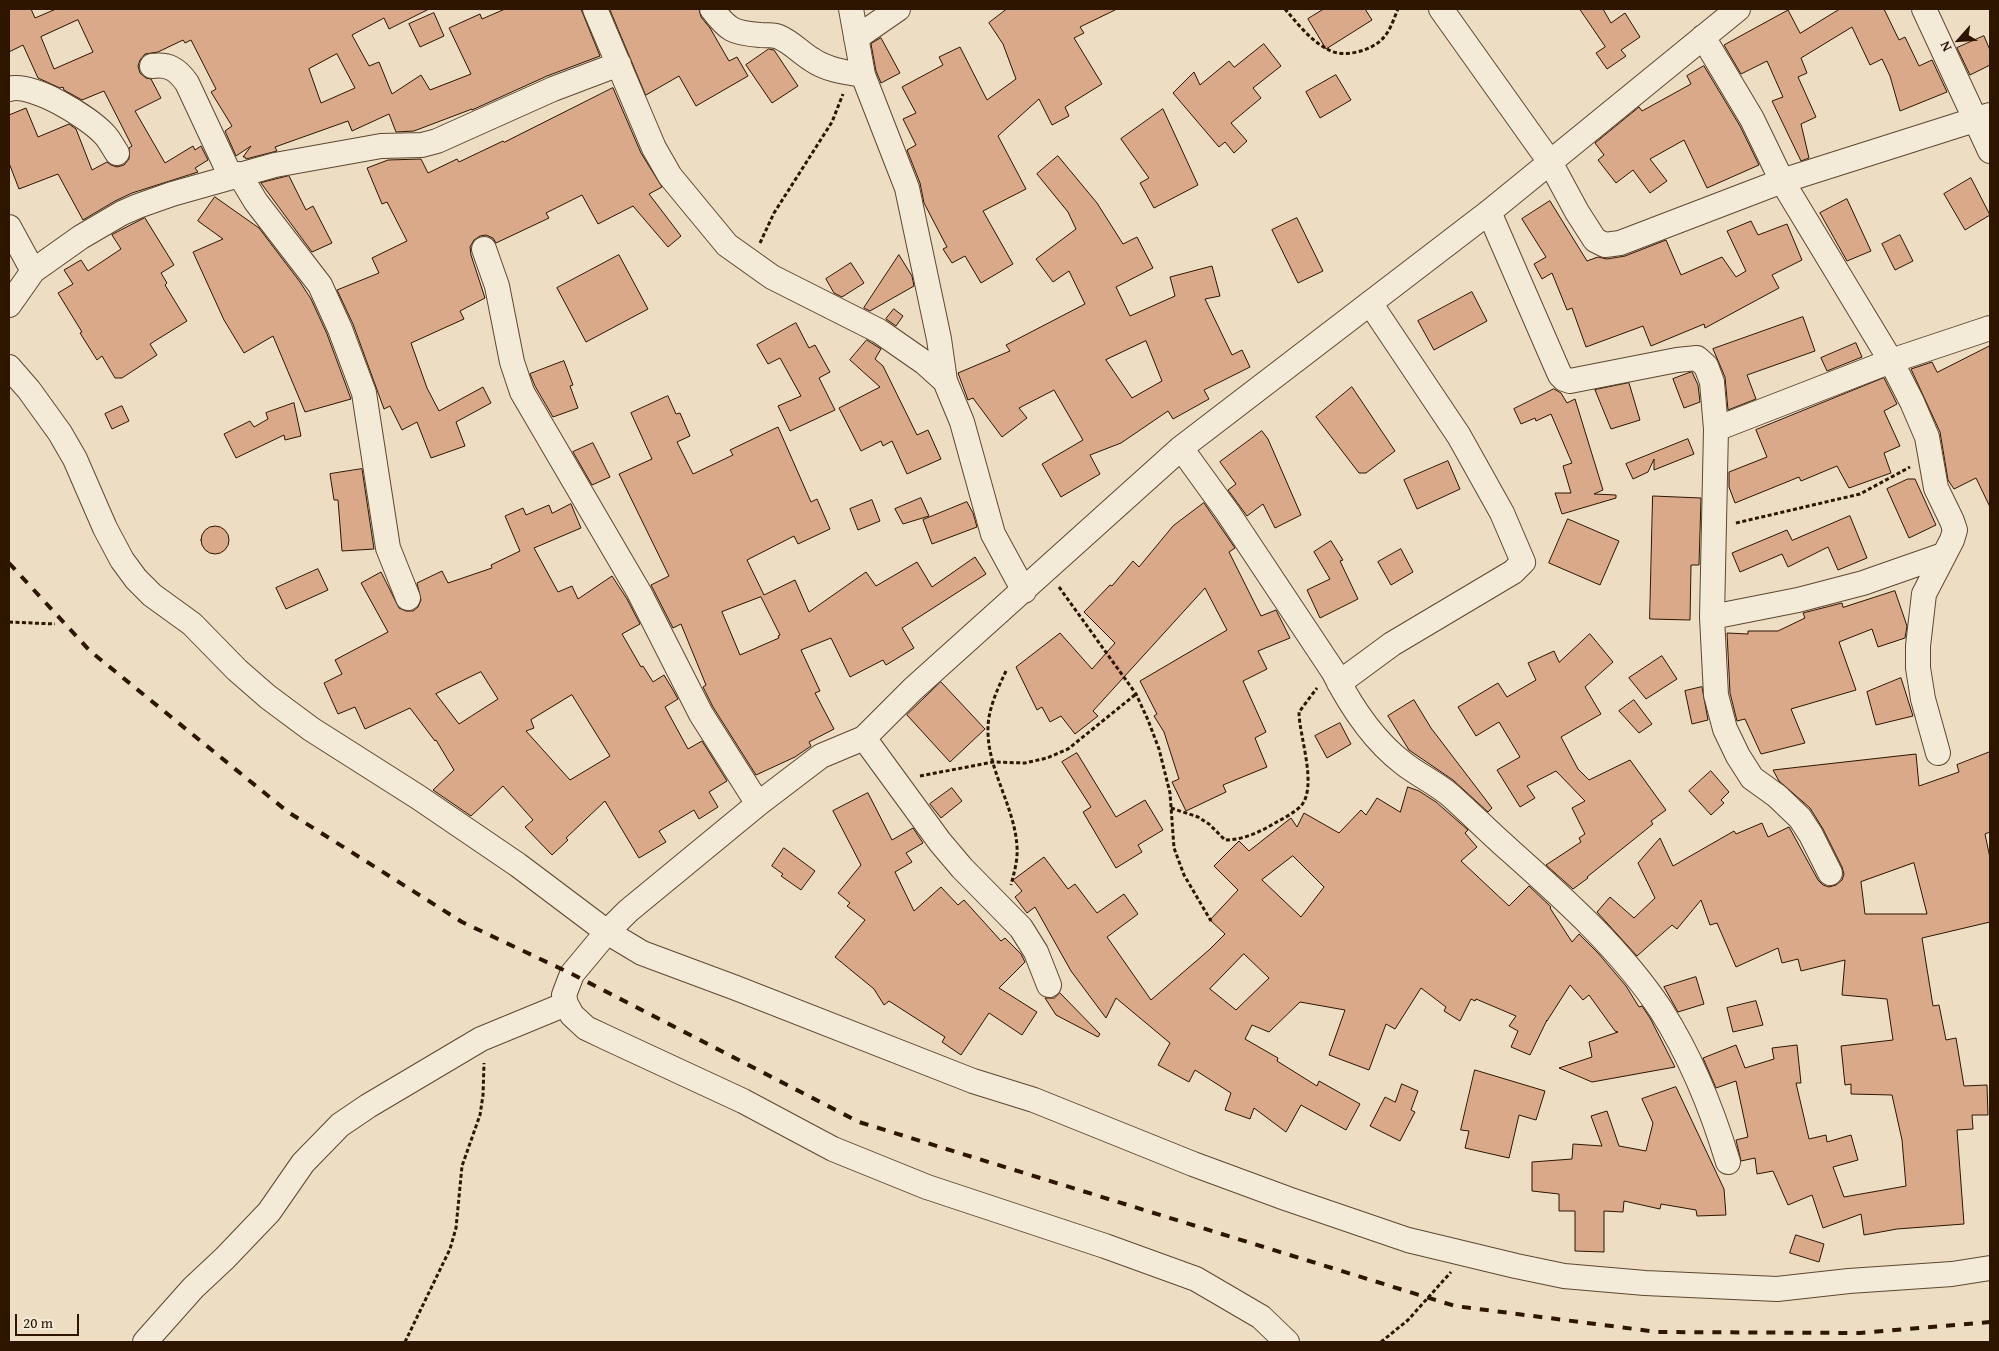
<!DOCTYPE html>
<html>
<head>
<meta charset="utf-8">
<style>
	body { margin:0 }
	#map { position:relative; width:1999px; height:1351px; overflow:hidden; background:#eddec3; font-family:"Gentium Book Plus",serif }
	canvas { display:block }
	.frame { position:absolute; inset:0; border:10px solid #2d1500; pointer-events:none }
	.north { position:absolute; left:1934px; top:15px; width:50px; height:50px; -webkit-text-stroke:4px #f3ead8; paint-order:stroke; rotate:244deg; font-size:14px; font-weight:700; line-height:20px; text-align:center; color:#2d1500 }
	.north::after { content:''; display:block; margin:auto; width:18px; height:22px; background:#2d1500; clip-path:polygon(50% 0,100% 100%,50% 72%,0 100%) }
	.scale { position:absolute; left:15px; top:1314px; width:64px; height:22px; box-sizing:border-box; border:2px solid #2d1500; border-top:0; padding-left:6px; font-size:15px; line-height:18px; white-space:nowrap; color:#2d1500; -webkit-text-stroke:4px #f3ead8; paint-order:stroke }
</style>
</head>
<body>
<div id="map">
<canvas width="1999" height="1351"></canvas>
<div class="frame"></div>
<div class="north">N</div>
<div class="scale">20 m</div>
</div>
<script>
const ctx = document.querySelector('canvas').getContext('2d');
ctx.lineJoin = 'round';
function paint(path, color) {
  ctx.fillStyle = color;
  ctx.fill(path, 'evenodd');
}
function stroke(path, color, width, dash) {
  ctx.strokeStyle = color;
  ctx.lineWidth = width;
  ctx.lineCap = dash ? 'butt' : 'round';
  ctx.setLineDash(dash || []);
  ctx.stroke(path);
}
const building = new Path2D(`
	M9 9H31L35 18 56 9H429L389 29 384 18 352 35 369 66 379 62 392 94 421 75 430 90 471 74 449 28 480 14 482 19 505 9H581L600 56 547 76 472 110V109L414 131 396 132 389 114 352 131 348 121 275 147 277 151 246 159 245 157H243L251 146 236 156 225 131 232 126 211 92 216 89 191 40 185 43 183 40 158 52 145 54 140 60 138 66 140 73 146 78 151 79 161 98 135 111 165 163 193 146 195 150 201 146 208 160 195 168 198 172 132 193 115 201 83 220 58 174 19 189 9 163V115L26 108 38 137 69 124 76 129 92 170 107 162 111 165 117 167 124 165 129 159V148L132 146 104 91 82 100 64 90 63 87 60 88 38 78 23 45 9 52ZM78 20 93 52 54 69 41 37ZM337 54 355 88 321 103 309 69Z
	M610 9H699L701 17 710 28 729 61 737 57 748 76 696 106 679 76 646 95Z
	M1007 9H1117L1080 27 1084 33 1074 38 1102 84 1065 107 1069 116 1052 125 1039 99 998 136 1026 189 983 211 1013 264 981 283 965 256 952 263 943 249 947 247 924 203 920 183 907 150 916 145 903 119 916 113 902 87 943 65 939 57 960 47 987 100 1016 79 1003 44 989 23Z
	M1324 9H1365L1372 20 1326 49 1308 19Z
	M1580 9H1603L1611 23 1625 13 1640 37 1621 50 1626 56 1607 69 1596 53 1605 47Z
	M1840 9H1884L1899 40 1905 37 1919 66 1932 60 1947 92 1900 111 1890 76 1882 59 1870 65 1852 27 1801 58 1807 73 1798 77 1816 117 1801 124 1809 158 1801 161 1772 101 1783 97 1767 61 1741 74 1724 45 1788 10 1800 33Z
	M434 13 444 36 420 47 409 24Z
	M1984 36 1990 50V65L1970 75 1957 48Z
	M881 38 900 73 881 83 876 71 871 44Z
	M1264 44 1281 66 1253 88 1261 98 1231 123 1247 141 1234 153 1225 142 1219 147 1173 93 1194 72 1200 85 1229 61 1234 67Z
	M769 49 774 50 798 86 772 103 746 65Z
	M1704 66 1740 126 1759 165 1707 188 1684 140 1650 159 1667 181 1650 193 1633 170 1616 183 1598 160 1604 155 1595 143 1639 107 1642 111 1691 84 1687 76Z
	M1336 75 1351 100 1320 118 1306 92Z
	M613 88 641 153 662 187 649 194 681 236 668 247 633 206 598 224 582 195 546 213 549 218 496 243 493 238 486 235 480 236 474 240 470 247 471 255 485 298 460 311 464 319 411 343 427 388 439 411 483 387 491 403 456 422 465 446 431 458 417 422 402 430 390 406 384 409 353 324 337 290 379 273 372 258 407 241 387 202 382 204 367 168 388 160 421 159 428 173 457 159 459 162 503 141 504 142Z
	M1163 109 1198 185 1154 208 1140 183 1149 178 1121 139Z
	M1058 156 1097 203 1123 244 1137 237 1153 268 1116 287 1130 316 1175 296 1170 277 1212 266 1220 296 1205 299 1232 355 1242 350 1250 367 1204 390 1209 399 1173 419 1168 411 1121 443 1090 455 1100 474 1061 497 1042 464 1083 440 1054 390 1019 408 1027 418 1002 437 973 398 968 400 958 373 1010 351 1006 345 1085 304 1069 271 1053 282 1036 259 1076 229 1068 212 1037 174ZM1146 341 1162 381 1132 398 1106 360Z
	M289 176 306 210 313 206 332 243 312 252 261 183Z
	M1971 178 1990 215 1965 230 1944 194Z
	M215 197 259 228 300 282 311 299 327 334 351 399 305 412 273 336 244 353 224 320 193 252 223 239 198 221Z
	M1847 199 1871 251 1847 261 1820 213Z
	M1550 201 1587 261 1598 257 1607 259 1625 256 1666 240 1681 275 1722 257 1736 277 1746 271 1727 231 1751 221 1758 235 1787 224 1802 260 1772 275 1779 288 1705 328 1704 324 1651 346 1643 326 1586 347 1572 308 1567 310 1552 273 1542 279 1534 264 1546 257 1522 219Z
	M145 218 174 265 161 273 167 283 165 285 187 321 150 344 157 355 122 378H115L102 356 97 360 80 333 82 332 58 293 73 284 64 270 81 260 88 271 121 249 112 235Z
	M1297 218 1323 271 1298 283 1272 230Z
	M1900 235 1913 261 1895 270 1882 244Z
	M619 255 648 309 586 342 557 288Z
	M899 255 912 276 914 286 870 311 864 308Z
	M851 263 864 283 842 297 834 293 826 279Z
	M1472 292 1487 321 1434 350 1418 321Z
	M894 309 903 316 896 326 886 319Z
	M1803 317 1815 351 1747 375 1756 399 1728 410 1725 377 1713 349Z
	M796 323 809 348 815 345 830 372 819 378 835 410 790 431 778 406 801 396 780 358 768 364 757 345Z
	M867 340 881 349 875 359 883 366 917 435 928 430 941 459 907 474 892 441 883 446 881 441 861 451 839 408 880 387 850 360Z
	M1856 343 1862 357 1827 371 1821 358Z
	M1990 346V507L1976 478 1954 489 1948 480 1940 432 1911 369 1932 362 1937 372Z
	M564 361 573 385 570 386 578 408 553 417 535 386 530 374Z
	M1692 372 1698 385 1700 402 1684 408 1673 379Z
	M1884 378 1897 404 1884 411 1900 446 1884 453 1891 473 1849 488 1837 466 1801 481 1799 477 1735 503 1729 487V472L1767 457 1756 430Z
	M1629 383 1640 420 1611 429 1595 390Z
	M1352 387 1395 451 1366 473H1359L1316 417Z
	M1554 389 1561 393 1567 403 1575 399 1603 490 1594 494 1616 495V498L1562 514 1555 493H1571L1563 466 1572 463 1551 414 1536 421 1535 418 1521 424 1514 409Z
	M668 396 676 414 680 413 690 436 677 442 693 474 733 455 730 450 778 427 811 502 817 499 830 529 798 544 794 536 747 560 764 595 795 580 809 612 866 572 876 586 917 562 932 587 975 557 986 574 902 628 914 648 886 665 883 660 850 677 831 638 801 650 820 691 815 693 834 729 809 742 811 746 795 757 756 775 713 707 703 687 706 685 681 624 673 628 651 585 669 576 619 474 652 459 631 413ZM761 597 780 635 778 636 779 638 740 655 722 612Z
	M294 403 301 436 285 440 284 435 236 458 224 434 250 421 254 427 268 419 266 413Z
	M122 406 129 421 112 429 105 414Z
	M1262 431 1268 439 1301 515 1275 528 1263 504 1247 516 1228 490 1236 484 1220 462Z
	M1688 439 1694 454 1654 470V459L1648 472 1633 479 1626 464Z
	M593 443 610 477 592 485 573 452Z
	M1448 461 1460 489 1417 509 1404 480Z
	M362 469 374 549 342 551 338 500H334L330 474Z
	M1908 479H1915L1936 525 1909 538 1887 489Z
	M1653 496 1701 498 1699 565H1691L1690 620 1650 619Z
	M921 498 929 516 903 524 895 509Z
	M872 500 880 521 858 530 850 509Z
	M967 502 973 513 977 527 932 544 923 520Z
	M1204 503 1235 548 1229 552 1261 616 1276 610 1290 638 1258 651 1267 669 1243 681 1266 732 1255 738 1267 767 1223 785 1226 792 1186 811 1172 782 1179 779 1164 732 1154 716 1157 714 1140 681 1227 630 1205 588 1093 711 1098 716 1075 734 1061 716 1050 722 1042 707 1037 710 1016 667 1060 633 1092 669 1115 643 1084 612 1110 585 1112 586 1133 561 1139 567 1173 526Z
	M571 504 581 528 534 548 558 592 572 586 578 599 612 576 627 599 640 624 622 634 641 667 643 666 653 682 664 675 673 690 678 699 665 707 688 749 702 741 727 781 709 792 718 807 699 819 694 810 659 831 666 842 639 858 605 801 566 838 568 840 552 855 525 827 533 820 503 786 471 816 433 790 454 770 436 740 435 741 410 708 365 729 355 707 338 714 324 683 342 674 335 660 388 632 361 583 381 572 399 608 406 611H413L418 607 421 600 417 583 442 571 448 583 492 568 491 565 520 551 505 516 523 508 526 515 549 505 552 513ZM481 672 498 699 459 724 436 694ZM572 695 610 756 570 780 526 731 534 728 531 720Z
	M1850 516 1867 558 1838 570 1828 547 1788 567 1782 554 1740 572 1732 553 1787 530 1792 540Z
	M1568 519 1619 541 1600 585 1549 563Z
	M201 540a14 14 0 1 1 28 0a14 14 0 1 1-28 0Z
	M1331 541 1343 560 1340 561 1358 599 1320 618 1307 590 1330 579 1314 552Z
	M1401 549 1413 572 1391 585 1378 562Z
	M318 569 328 590 286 609 276 588Z
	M1895 591 1907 626 1905 638 1878 647 1872 629 1839 642 1856 690 1791 709 1805 743 1761 754 1745 719 1737 721 1730 693 1727 633 1748 634V631H1778L1805 618 1803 613 1842 603 1843 607Z
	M1590 634 1613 662 1585 687 1601 714 1561 737 1578 769 1589 780 1630 760 1666 810 1651 821 1653 824 1587 877 1588 878 1573 889 1546 865 1581 842 1579 838 1585 834 1572 808 1585 801 1556 771 1527 786 1535 798 1520 807 1497 770 1520 757 1499 722 1476 736 1458 707 1498 683 1507 697 1536 680 1528 663 1554 651 1559 662Z
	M1662 656 1677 679 1646 699 1629 678Z
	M1901 678 1913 716 1876 725 1867 692Z
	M941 682 985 729 950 762 907 715Z
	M1702 687 1708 720 1692 724 1685 691Z
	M1414 700 1431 728 1492 808 1488 812 1453 780 1409 750 1388 716Z
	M1634 700 1652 724 1639 733 1619 711Z
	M1340 723 1351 744 1327 758 1315 736Z
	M1990 752V832L1985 834 1990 858V922L1922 938 1933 1006 1939 1005 1946 1040 1956 1038 1964 1086 1987 1085 1988 1115H1972L1973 1129 1957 1130 1964 1224 1897 1229 1864 1235 1861 1214 1823 1228 1812 1195 1788 1205 1773 1171 1757 1174 1755 1158 1741 1161 1736 1140 1748 1137 1736 1081 1716 1088 1703 1058 1736 1045 1745 1068 1774 1059 1772 1048 1797 1045 1801 1083H1796L1809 1139 1826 1135 1827 1142 1851 1135 1858 1160 1833 1167 1844 1197 1906 1186 1902 1140 1892 1095 1851 1094V1084L1845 1085 1841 1046 1893 1040 1887 999 1842 995 1845 960 1801 971 1798 959 1782 963 1778 948 1736 967 1717 923 1710 925 1701 900 1677 929 1672 925 1637 956 1597 912 1610 897 1634 918 1655 898 1638 863 1660 838 1673 866 1734 831 1736 834 1762 823 1768 837 1789 827 1818 880 1823 885 1829 887 1836 885 1842 880 1844 874 1842 867 1823 829 1810 808 1779 781 1773 770 1916 754 1919 786 1959 772 1957 765ZM1914 863 1927 914H1865L1861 882Z
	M1077 753 1116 817 1145 800 1163 830 1138 845 1142 852 1116 868 1083 812 1091 807 1062 762Z
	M1711 771 1729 792 1721 800 1724 803 1711 815 1689 791Z
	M1408 787 1419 791 1436 802 1468 830 1465 833 1477 847 1461 861 1509 906 1529 886 1551 907 1550 908 1572 942 1579 934 1598 953 1626 986 1639 1007 1642 1006 1650 1018 1675 1067 1592 1082 1559 1068 1592 1057 1589 1042 1618 1032 1615 1031 1589 995 1583 1000 1570 985 1547 1021V1020L1530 1055 1511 1047 1518 1031 1509 1026 1516 1016 1476 999 1475 1001 1471 999 1460 1021 1444 1011 1446 1007 1421 988 1395 1029 1386 1024 1369 1070 1329 1055 1345 1010 1300 1002 1269 1032 1252 1025 1245 1039 1278 1058 1277 1061 1317 1086 1319 1081 1360 1104 1346 1130 1301 1105 1286 1132 1254 1108 1250 1119 1225 1110 1231 1093 1195 1070 1189 1082 1158 1065 1170 1043 1116 998 1106 1018 1071 971 1035 907 1027 913 1015 897 1022 891 1013 880 1044 857 1068 889 1075 884 1097 913 1124 894 1138 914 1107 937 1151 1000 1209 950 1225 934 1210 920 1238 890 1214 866 1239 841 1249 851 1291 818 1297 827 1304 813 1339 833 1361 810 1366 815 1377 798 1400 812ZM1293 856 1324 887 1301 917 1262 880ZM1244 954 1269 978 1236 1010 1210 989Z
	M952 788 962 801 941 818 930 804Z
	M868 793 892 840 913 828 923 843 906 853 912 862 895 872 914 911 941 887 958 905 964 900 1001 941 1005 938 1021 954 1025 962 999 988 1037 1012 1022 1035 989 1013 961 1055 942 1042 945 1037 889 1001 884 1005 874 989 835 957 865 920 847 906 850 903 838 893 861 865 833 811Z
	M784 848 815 871 801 890 781 876 783 874 772 866Z
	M1696 977 1704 1004 1678 1012 1664 987Z
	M1060 993 1100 1034 1098 1037 1056 1015 1045 998H1054Z
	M1756 1001 1763 1025 1733 1032 1727 1008Z
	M1475 1070 1545 1091 1536 1120 1519 1115 1509 1158 1465 1148 1469 1131 1461 1130Z
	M1402 1084 1418 1091 1411 1110 1415 1112 1400 1141 1370 1126 1385 1097 1395 1102Z
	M1676 1087 1724 1189 1726 1215 1697 1216 1696 1210 1661 1204 1660 1209 1624 1201 1623 1212 1604 1211V1252L1575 1251V1211H1559V1194L1532 1191V1162L1572 1159 1573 1144 1602 1146 1591 1116 1607 1111 1619 1146 1646 1151 1653 1123 1642 1099Z
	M1796 1235 1824 1244 1819 1262 1790 1253Z`);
paint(building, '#daa989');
stroke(building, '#2d1500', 1);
const minor = new Path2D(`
	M595 9 654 148 670 176 727 245 772 277 879 331 925 363 945 381 962 422 993 534 1024 591
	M712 9C728 30 733 33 760 35 767 36 773 34 779 37 791 42 800 52 811 59 827 70 844 72 863 75
	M851 9 863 75 907 188 939 339 945 381
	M1441 9 1550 162 1577 212 1595 240 1605 245 1620 243 1782 181 1990 115
	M1924 9 1990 151
	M1703 37 1752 119 1782 181 1891 361 1912 402 1927 437 1936 488 1952 521 1955 530 1952 540 1924 594 1918 646V668L1923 699 1938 753
	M856 38 898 9
	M152 66C169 64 177 69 187 83L231 177
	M9 89C32 82 88 117 104 134 109 139 113 147 117 153
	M239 174 256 202 320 285 340 329 364 393 388 548 408 598
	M1489 212 1556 366 1560 375 1564 379 1570 381 1677 360 1697 358 1706 366 1712 382 1716 429 1712 617 1716 695 1725 729 1738 756 1752 778 1777 796 1800 818 1811 835 1830 873
	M9 227 33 271
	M484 249 497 286 512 362 522 392 639 592 701 714 758 804
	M9 305 33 271 81 237 122 213 138 206 172 194 275 165 381 146 422 145 437 141 553 89 619 64
	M9 367 29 390 60 433 75 459 105 528 122 560 136 579 152 595 192 624 237 670 268 697 311 729 418 797 518 865 607 932 642 953 736 988 973 1081 1034 1100 1193 1164 1288 1199 1408 1240 1516 1266 1564 1276 1645 1283 1777 1289 1849 1281 1952 1274 1990 1268
	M1716 429 1891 361 1990 328
	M1181 448 1228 513 1333 671C1350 705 1373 740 1403 763 1418 775 1436 783 1450 795 1469 812 1487 830 1506 847 1562 897 1619 947 1661 1010 1691 1057 1712 1109 1728 1162
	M1712 617 1798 600 1863 583 1943 555
	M1339 683 1392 644 1513 572 1523 562 1502 513 1459 436 1370 303
	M864 738 940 842 962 868 1021 928 1036 952 1049 985
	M145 1342 193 1288 225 1258 269 1212 303 1163 340 1125 368 1106 481 1039 566 1004
	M1287 1342 1261 1317 1196 1279 1105 1246 927 1187 833 1149 743 1101 605 1037 586 1028 572 1015 566 1004 564 995 572 974 607 932 628 911 758 804 821 756 864 738 913 689 1181 448 1489 212 1738 9`);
stroke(minor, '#5d4731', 26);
stroke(new Path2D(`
	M1285 9C1297 23 1310 40 1327 49 1342 59 1373 51 1384 37 1391 29 1394 18 1398 9
	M760 243 774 213 832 122 843 94
	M1736 523 1860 494 1910 467
	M1059 587 1136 694 1148 720 1159 749 1170 793 1174 848 1184 875 1211 921
	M9 622 55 624
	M1006 671C997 690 987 711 988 733 989 772 1015 808 1017 847 1018 860 1014 873 1011 885
	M920 776 993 762 1025 763 1047 758 1068 749 1136 694
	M1171 808 1198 817 1209 824 1225 840C1243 840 1260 832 1275 823 1284 818 1294 813 1301 806 1318 786 1299 736 1299 712L1317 688
	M405 1342 450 1249 456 1228 462 1166 480 1115 483 1095 484 1063
	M1381 1342 1408 1320 1451 1272`), '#2d1500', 3, [4, 2.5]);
stroke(minor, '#f3ead8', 24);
stroke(new Path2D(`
	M9 563 90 651 288 812 462 922 572 974 859 1122 1455 1306 1658 1332 1860 1333 1990 1322`), '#2d1500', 4, [9, 9]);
</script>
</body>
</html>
